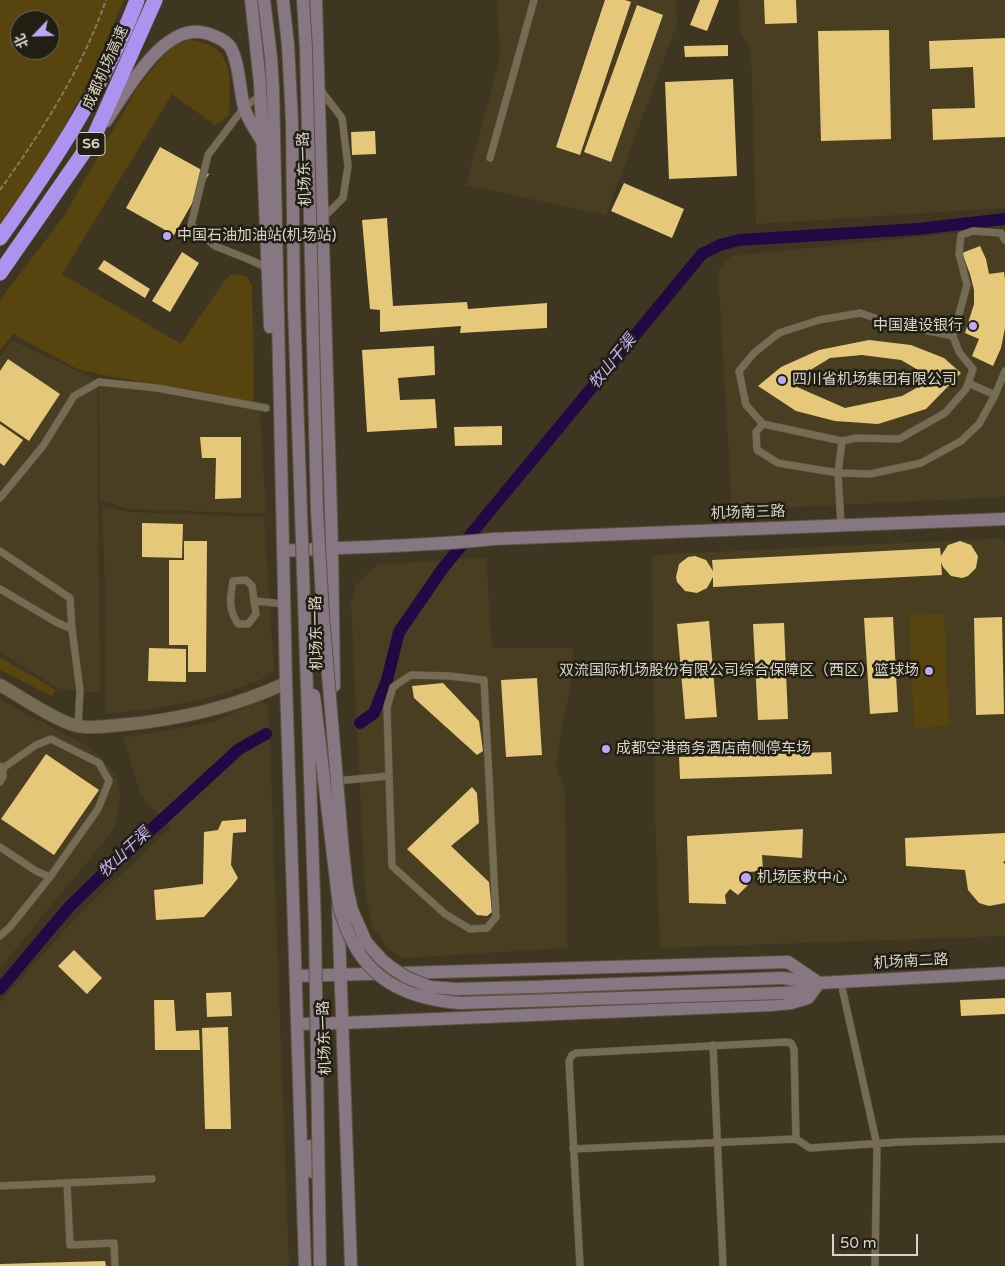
<!DOCTYPE html>
<html>
<head>
<meta charset="utf-8">
<style>
	body { margin:0 }
	#map { position:relative; width:1005px; height:1266px; overflow:hidden; background:#3e3621; font-family:"Varela Round","Noto Sans SC",sans-serif }
	canvas { display:block }
	.north { position:absolute; left:10px; top:10px; width:50px; height:50px; box-sizing:border-box; background:#211e14; border:1px solid #6b675c; border-radius:50%; rotate:246deg; font-size:14px; font-weight:700; line-height:20px; text-align:center; color:#d9d4c7 }
	.north::after { content:''; display:block; margin:auto; width:18px; height:22px; background:#bda9f5; clip-path:polygon(50% 0,100% 100%,50% 72%,0 100%) }
	.scale { position:absolute; left:832px; top:1234px; width:86px; height:22px; box-sizing:border-box; border:2px solid #d9d4c7; border-top:0; padding-left:6px; font-size:15px; line-height:18px; white-space:nowrap; color:#d9d4c7; -webkit-text-stroke:4px #211e14; paint-order:stroke }
</style>
</head>
<body>
<div id="map">
<canvas width="1005" height="1266"></canvas>
<div class="north">北</div>
<div class="scale">50 m</div>
</div>
<script>
const ctx = document.querySelector('canvas').getContext('2d');
ctx.lineJoin = 'round';
function paint(path, color) {
  ctx.fillStyle = color;
  ctx.fill(path, 'evenodd');
}
function stroke(path, color, width, dash) {
  ctx.strokeStyle = color;
  ctx.lineWidth = width;
  ctx.lineCap = dash ? 'butt' : 'round';
  ctx.setLineDash(dash || []);
  ctx.stroke(path);
}
function label(font, color, halo, rows, align = 'center') {
  ctx.font = font + ' "Varela Round","Noto Sans SC",sans-serif';
  ctx.lineWidth = 5;
  ctx.setLineDash([]);
  ctx.textBaseline = 'middle';
  ctx.strokeStyle = halo;
  ctx.fillStyle = color;
  for (const [text, x, y, turn = 0] of rows) {
    ctx.save();
    ctx.translate(x, y);
    ctx.rotate((+turn || 0) * Math.PI / 180);
    ctx.textAlign = isNaN(turn) ? turn : align;
    if (halo) ctx.strokeText(text, 0, 0);
    ctx.fillText(text, 0, 0);
    ctx.restore();
  }
}
paint(new Path2D(`
	M497 0H676L677 24 606 215 466 185 500 57Z
	M739 0H1005V208L756 224 751 51 740 33Z
	M1005 228V497L732 510 718 271 731 256Z
	M13 341 97 380 100 693 59 689 0 652V357Z
	M99 377 260 409 266 514 130 509 100 500Z
	M102 506 130 512 264 517 274 671 260 680 213 697 153 709 105 714 106 613Z
	M1005 538V936L660 948 655 815 652 555Z
	M486 557 492 648H573L571 683 561 731 556 767 565 792 567 948 403 958 389 949 373 928 365 892 351 604 355 586 377 565Z
	M0 700 91 748 116 774 120 799 115 828 0 968Z
	M260 700 268 707 270 745 289 1266H0V1002L80 913 171 827 141 796 123 738 214 722Z`), '#4a3e22');
paint(new Path2D(`
	M0 0H124L83 93 47 157 0 228ZM20 20H50V50H20Z
	M190 40C235 45 231 79 229 115L215 125 172 94 62 274 181 344 223 283 231 274 246 276 252 285 254 398 252 404 79 370 13 334 0 351V300L64 216 137 88 162 57 174 46Z
	M944 614 949 726 914 728 909 615Z
	M0 657 56 690 52 696 0 670Z`), '#57440e');
stroke(new Path2D(`
	M360 723 374 713 387 680 399 632 443 568 702 254 720 245 739 240 918 229 1005 219
	M0 989 69 907 104 873 239 749 266 734`), '#220945', 12);
paint(new Path2D(`
	M605 0H625L631 2 580 155 556 147Z
	M700 0H719L707 31 690 25Z
	M764 0H796L797 23 765 24Z
	M637 5 663 15 611 162 584 152Z
	M889 30 891 139 821 141 818 31Z
	M1005 38V137L933 140 932 109 975 108 973 67 930 69 929 41Z
	M728 45V56L685 57 684 46Z
	M733 79 737 176 669 179 665 82Z
	M375 131 376 154 352 155 351 132Z
	M160 147 209 174 174 235 126 208Z
	M624 183 684 209 672 238 611 211Z
	M387 218 393 306 467 302 468 309 547 303V328L460 333 461 326 380 332V310L370 309 362 220Z
	M980 246 986 259 989 274 1004 272 1005 279V328L1001 348 993 366 972 356 979 339 965 333 974 304V290L970 274 962 253Z
	M182 252 199 263 170 312 152 301Z
	M104 260 150 289 145 298 98 269Z
	M869 340 911 345 944 358 961 373 926 409 878 424 835 421 796 411 758 386 781 367 819 350ZM862 355 901 360 925 374 927 382 902 396 845 408 797 387 799 377 830 358Z
	M434 346 435 375 398 378 400 400 435 399 437 428 367 432 362 350Z
	M8 359 60 394 29 441 0 421V371Z
	M0 424 23 440 4 466 0 463Z
	M502 426V445L455 446 454 427Z
	M200 437H241V498L215 499 216 458H202Z
	M142 523 183 524 182 558 142 557Z
	M184 541H207L206 672H188V645H169V560H184Z
	M960 541 971 545 978 556 976 568 968 576 962 578 951 576 943 567 941 562 942 575 713 587V577L707 588 697 593 685 591 677 582 676 577 679 564 688 557 695 556 706 560 713 571 712 560 940 548 941 556 948 545Z
	M893 617 898 712 870 714 864 618Z
	M1002 617 1004 714 976 715 974 618Z
	M709 621 717 717 685 719 677 624Z
	M784 623 788 719 758 720 753 624Z
	M149 648 186 649V682L148 681Z
	M537 678 542 755 506 757 501 680Z
	M443 683 479 721 483 751 477 755 414 698 412 686Z
	M831 752 832 774 680 779 679 757Z
	M46 754 99 790 54 855 1 819Z
	M472 787 477 793 479 823 451 846 489 882 492 912 487 916 477 915 407 849Z
	M246 819V832L233 833 231 865 238 878 231 887 204 917 156 920 154 890 203 884 204 832 218 830 222 821Z
	M803 829 802 858 762 855 763 871 747 872 741 879 748 885 738 895 730 889 725 895 726 904 689 903 687 836Z
	M1005 833V861L1003 862 1005 864V903L989 906 979 903 968 890 965 870 906 866 905 838Z
	M74 950 102 978 87 994 58 966Z
	M231 992 232 1016 207 1017 206 993Z
	M1005 998V1014L961 1016 960 1000Z
	M154 1000H174L176 1031 199 1030 200 1050H155Z
	M228 1027 231 1129H205L202 1028Z
	M105 1261 106 1266H0V1264Z`), '#e6c87a');
const lane = new Path2D(`
	M319 88 342 118 348 166 343 198 323 218
	M261 96 245 106 208 155 191 225 215 246 248 259 268 268
	M490 158 534 0
	M968 383 995 395
	M763 424 746 405 739 371 754 353 779 333 819 320 860 313 894 324 953 336
	M842 441 763 424 756 432 757 450 778 463 838 473 870 474 921 463 961 441 979 424 995 395 1005 371
	M0 498 43 446 74 396 99 382 157 388 266 408
	M841 525 838 473 842 441 856 438 899 439 945 413 966 389 973 369 959 352 953 336 967 285 959 254 961 235 973 231 1001 233 1005 240
	M0 551 70 598 72 629
	M246 580 252 586 256 614 248 624H238C228 608 230 599 233 581Z
	M0 589 56 622 72 629 80 691 78 726
	M255 601 284 604
	M0 766 3 768V777L0 782
	M336 781 389 776 392 866 445 914 470 929 487 928 496 917 484 680 449 676 411 675 393 687 387 707 389 776
	M0 847 36 871 50 877 98 809 109 781 99 763 51 739 36 745 3 768
	M0 936 10 927 50 877
	M841 983 877 1145 875 1266
	M713 1045 723 1266
	M573 1149 796 1139 810 1148 900 1142 1005 1139
	M67 1183 70 1245 114 1243 115 1266
	M0 1186 152 1179
	M580 1266 569 1061 572 1055 576 1053 786 1042 791 1043 794 1049 796 1139`);
const street = new Path2D(`
	M0 685C20 696 57 722 78 726 91 729 106 726 120 725 179 720 232 708 286 683`);
const secondary = new Path2D(`
	M251 0 260 83 270 327
	M264 0 271 57 273 89 286 683 305 1266
	M316 0 332 548 334 686
	M106 121C127 91 165 18 209 34 217 37 227 41 231 48 240 66 239 88 244 107 247 119 256 131 262 141
	M283 551C353 546 423 547 493 539L1005 519
	M338 906 351 1266
	M296 976 788 962 819 983
	M782 978 819 983 1005 973
	M783 993 795 992 817 984
	M298 1024 341 1023 771 1005 791 1003 808 998 819 983
	M310 1146 312 1172`);
const highway = new Path2D(`
	M0 238C52 165 105 84 137 0
	M0 273 93 139 155 0`);
stroke(lane, '#5b5441', 8);
stroke(street, '#5b5441', 14);
stroke(secondary, '#5b5441', 14);
stroke(highway, '#5b5441', 16);
stroke(new Path2D(`
	M0 190C42 131 82 69 106 0`), '#817b69', 2, [5, 2.5]);
stroke(lane, '#766c55', 7);
stroke(street, '#766c55', 12);
stroke(secondary, '#867783', 12);
stroke(highway, '#ad92ef', 15);
const secondaryBridge = new Path2D(`
	M283 0 288 45 292 121 294 306 315 925 320 1266
	M303 0 306 49 317 511 323 616 343 852 347 888 352 910 366 942 382 960 392 968 406 977 430 987 457 989 533 987 782 978
	M314 695 339 906C356 971 394 998 460 1003L783 993`);
stroke(secondaryBridge, '#5b5441', 14, []);
stroke(secondaryBridge, '#867783', 12);
for (const [x, y, r, color] of [
	[167,236,5,"#bda9f5"],
	[973,326,5,"#bda9f5"],
	[782,380,5,"#bda9f5"],
	[929,671,5,"#bda9f5"],
	[606,749,5,"#bda9f5"],
	[746,878,6,"#bda9f5"]
]) {
  const dot = new Path2D();
  dot.arc(x, y, r, 0, 2 * Math.PI);
  ctx.fillStyle = color;
  ctx.fill(dot);
  stroke(dot, '#211e14', 2);
}
for (const [x, y, w] of [
	[91,144,28]
]) {
  const box = new Path2D();
  box.roundRect(x - w / 2, y - 11.5, w, 23, 4);
  ctx.fillStyle = '#211e14';
  ctx.fill(box);
  stroke(box, '#d9d4c7', 1);
}
label('bold 14px', '#d9d4c7', null, [
	["S6",91,144]
]);
label('15px', '#d9d4c7', '#211e14', [
	["成都机场高速",106,68,-66],
	["机场东一路",305,169,-92],
	["机场南三路",748,513,-2],
	["机场东一路",317,633,-91],
	["机场南二路",911,962,-3],
	["机场东一路",325,1038,-92]
]);
label('15px', '#d9d4c7', '#211e14', [
	["中国石油加油站(机场站)",177,236],
	["中国建设银行",963,326,"right"],
	["四川省机场集团有限公司",792,380],
	["双流国际机场股份有限公司综合保障区（西区）篮球场",919,671,"right"],
	["成都空港商务酒店南侧停车场",616,749],
	["机场医救中心",757,878]
], 'left');
label('italic 16px', '#c5b1fc', '#211e14', [
	["牧山干渠",613,362,-51],
	["牧山干渠",125,853,-43]
]);
</script>
</body>
</html>
